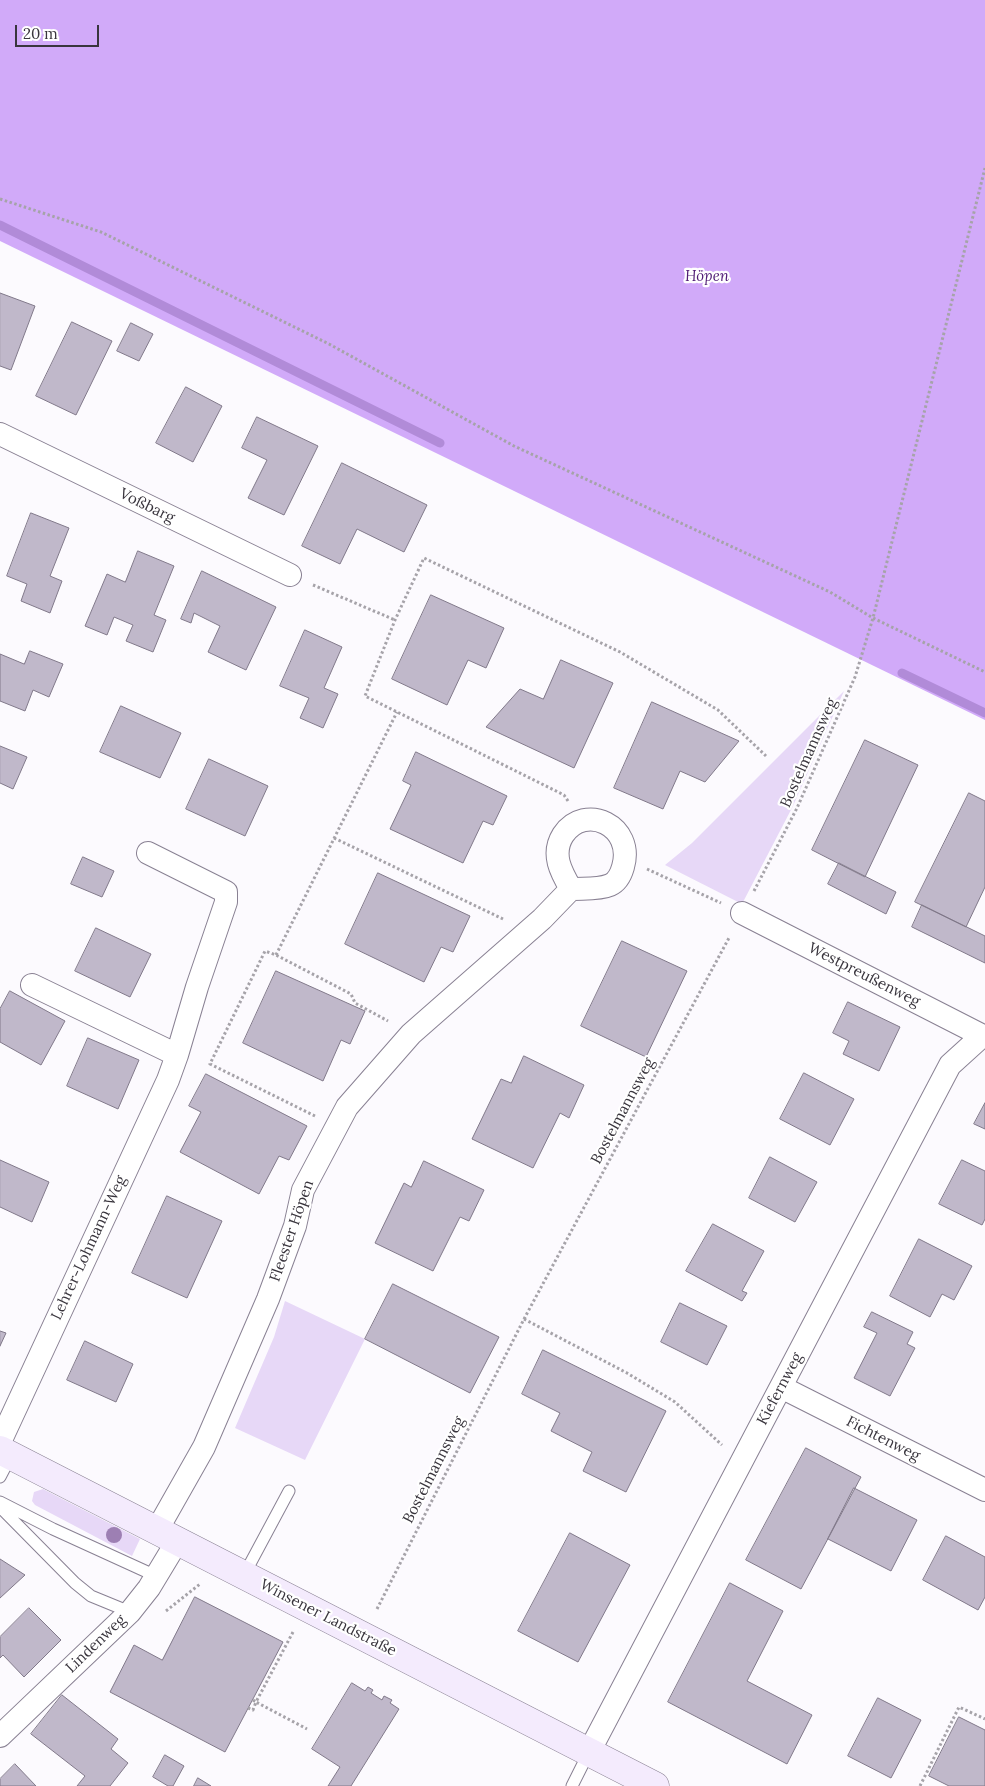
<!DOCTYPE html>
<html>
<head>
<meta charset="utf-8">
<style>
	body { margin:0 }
	#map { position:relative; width:985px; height:1786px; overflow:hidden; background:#fcfafe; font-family:Lora,serif }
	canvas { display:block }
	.scale { position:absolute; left:15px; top:25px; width:84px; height:22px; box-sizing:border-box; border:2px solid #39353d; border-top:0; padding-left:6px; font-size:15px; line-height:18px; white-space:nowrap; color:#39353d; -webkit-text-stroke:4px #fff; paint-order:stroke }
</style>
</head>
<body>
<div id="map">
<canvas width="985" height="1786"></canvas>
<div class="scale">20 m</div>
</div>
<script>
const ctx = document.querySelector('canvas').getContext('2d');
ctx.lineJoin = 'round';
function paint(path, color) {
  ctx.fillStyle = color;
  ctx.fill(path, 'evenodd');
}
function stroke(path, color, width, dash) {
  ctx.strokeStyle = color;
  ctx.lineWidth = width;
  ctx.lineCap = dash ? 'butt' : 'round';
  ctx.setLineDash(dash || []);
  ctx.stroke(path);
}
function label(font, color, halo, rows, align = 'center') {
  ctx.font = font + ' Lora,serif';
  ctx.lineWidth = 4.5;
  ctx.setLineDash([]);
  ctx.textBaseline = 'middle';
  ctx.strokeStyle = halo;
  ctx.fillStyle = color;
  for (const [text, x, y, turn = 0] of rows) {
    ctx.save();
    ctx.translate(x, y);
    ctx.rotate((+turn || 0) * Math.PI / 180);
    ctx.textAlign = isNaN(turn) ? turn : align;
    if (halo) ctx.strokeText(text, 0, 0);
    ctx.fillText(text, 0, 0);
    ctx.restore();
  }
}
paint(new Path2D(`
	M844 691 793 806 742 904 665 865 692 843Z
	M285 1301 365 1339 305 1460 235 1428 274 1337Z
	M43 1489 140 1539 132 1556 35 1505 32 1501 34 1492Z`), '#e7d8f7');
paint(new Path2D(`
	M0 0H985V720L0 241Z`), '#d1aaf9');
stroke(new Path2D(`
	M0 225 440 443
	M902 673 985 713`), '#b18bd8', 9);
const building = new Path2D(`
	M0 293 35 306 11 370 0 366Z
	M72 322 112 341 76 415 36 396Z
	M131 323 153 334 139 361 117 351Z
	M186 387 222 406 193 462 156 443Z
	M257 417 318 446 284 515 248 498 267 460 242 448Z
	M342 463 427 505 404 552 357 529 340 564 302 546Z
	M31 513 69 528 50 576 62 581 50 613 21 601 27 584 7 576Z
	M138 551 174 566 154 615 166 620 153 652 126 641 133 625 114 617 107 635 85 626 107 574 125 582Z
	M202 571 276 607 246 670 208 652 220 626 194 613 191 623 181 619Z
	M431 595 504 628 486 668 468 660 447 705 392 679Z
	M305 630 342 647 324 688 338 694 323 728 300 718 309 698 280 686Z
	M30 651 63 664 49 697 33 690 25 711 0 701V654L24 664Z
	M561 660 613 683 574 768 486 727 520 689 543 699Z
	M652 702 739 741 705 782 680 771 663 809 614 788Z
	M121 706 181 733 160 778 100 752Z
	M865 740 918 765 865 877 812 850Z
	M0 746 27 757 13 789 0 783Z
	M416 752 507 796 493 825 483 821 463 863 390 829 411 785 403 781Z
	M209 759 268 786 245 836 186 809Z
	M969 793 985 801V887L966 927 915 902Z
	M83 857 114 871 102 897 71 884Z
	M839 863 896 892 886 914 828 884Z
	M378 873 470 916 453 952 441 947 424 982 345 944Z
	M922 905 985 936V963L912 927Z
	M96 928 151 954 130 997 75 971Z
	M622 941 687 971 646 1057 581 1026Z
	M276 971 365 1011 350 1044 341 1040 323 1081 243 1043Z
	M10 991 65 1021 41 1065 0 1042V1009Z
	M848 1002 900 1027 879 1071 843 1054 849 1041 833 1033Z
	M88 1038 139 1060 118 1109 67 1086Z
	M524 1056 584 1085 569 1118 560 1113 533 1168 472 1139 501 1079 511 1083Z
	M804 1073 854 1099 830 1145 780 1119Z
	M206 1074 307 1126 289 1160 279 1156 259 1194 180 1152 201 1112 189 1106Z
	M985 1103V1129L974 1124Z
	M770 1157 817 1182 795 1222 749 1198Z
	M0 1160 49 1182 32 1222 0 1207Z
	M962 1160 985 1171V1219L982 1225 939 1204Z
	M424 1161 484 1190 469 1221 460 1217 433 1271 375 1243 404 1183 411 1187Z
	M167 1196 222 1221 187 1298 132 1273Z
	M713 1224 764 1251 742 1291 747 1293 742 1301 686 1271Z
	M919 1239 972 1266 954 1300 942 1294 930 1317 890 1296Z
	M393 1284 499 1337 470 1393 365 1339Z
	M680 1303 727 1326 707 1365 661 1342Z
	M872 1312 913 1332 907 1344 915 1348 890 1396 854 1378 877 1333 864 1327Z
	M0 1331 6 1333 0 1346Z
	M85 1341 133 1364 116 1402 67 1380Z
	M543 1350 666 1411 626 1492 583 1471 592 1452 551 1431 560 1413 522 1394Z
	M806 1448 861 1477 801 1589 746 1560Z
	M854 1488 917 1520 891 1571 828 1539Z
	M570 1533 630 1565 578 1662 518 1631Z
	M946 1536 985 1557V1597L978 1610 923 1580Z
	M0 1559 25 1575 0 1598Z
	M730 1583 783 1611 747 1681 812 1715 787 1764 668 1702Z
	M195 1597 283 1642 225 1752 110 1692 134 1645 162 1660Z
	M29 1608 61 1640 24 1677 3 1655 0 1658V1637Z
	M352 1683 365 1691 368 1687 373 1690 371 1693 382 1700 384 1696 392 1700 390 1703 399 1709 351 1786H328L340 1767 312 1749Z
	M62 1695 118 1739 111 1749 128 1763 110 1786H77L85 1776 31 1734Z
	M878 1698 921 1720 891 1778 848 1756Z
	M959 1717 985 1730V1786H949L929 1776Z
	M165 1755 184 1766 173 1786H168L153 1777Z
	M15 1764 36 1786H0V1779Z
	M198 1778 211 1786H194Z`);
paint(building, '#c0b8ca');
stroke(building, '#81798a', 1);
const lane = new Path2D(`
	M0 1477 11 1456
	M0 1502 53 1529 156 1576
	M0 1507 75 1583 91 1596 130 1612
	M244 1575 289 1491
	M572 1786 589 1752`);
const street = new Path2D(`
	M0 434 290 575
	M742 913 985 1037
	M32 985 177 1055
	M781 1387 985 1490
	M0 1442 168 1080 177 1055 197 987 226 902V892L148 853
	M157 1530 204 1447 268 1299 295 1226 303 1190 347 1107 411 1034 542 919 571 889C561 872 551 854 563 835 585 802 635 826 623 867 621 874 617 882 610 885 598 890 583 888 571 889
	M0 1736 130 1612 149 1588 178 1540
	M589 1752 950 1065 982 1036`);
const secondary = new Path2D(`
	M0 1450 655 1786`);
stroke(lane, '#898193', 13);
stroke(street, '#898193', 24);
stroke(secondary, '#898193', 29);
stroke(new Path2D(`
	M0 199 101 232 329 344 514 446 830 592 873 618 985 672
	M313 585 395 620
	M568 801 564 795 365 696 395 620 424 558 620 652 718 710 766 756
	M334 838 503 919
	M647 869 721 903
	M754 891 797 808 855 677 873 618 985 168
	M276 955 397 712
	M315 1116 210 1064 265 951 276 955 351 994 355 1003 388 1021
	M524 1319 627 1373 675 1402 722 1445
	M377 1609 524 1319 730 936
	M166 1611 200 1584
	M293 1632 256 1702 307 1729
	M248 1708 253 1710 256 1702 253 1700
	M920 1786 959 1707 985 1719`), '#a6a3a9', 3, [2.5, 2.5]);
stroke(lane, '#fff', 11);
stroke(street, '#fff', 22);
stroke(secondary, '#f4ebfd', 28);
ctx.fillStyle = '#9d7fb3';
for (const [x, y] of [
	[114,1535]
]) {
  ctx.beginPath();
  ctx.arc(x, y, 8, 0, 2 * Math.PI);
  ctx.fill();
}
label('italic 15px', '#4f1b75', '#fff', [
	["Höpen",707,277]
]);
label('15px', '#39353d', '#fff', [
	["Voßbarg",147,506,26],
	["Bostelmannsweg",809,753,-66],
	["Westpreußenweg",864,975,27],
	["Bostelmannsweg",623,1111,-62],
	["Fleester Höpen",292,1231,-71],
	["Lehrer-Lohmann-Weg",89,1248,-65],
	["Kiefernweg",780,1389,-62],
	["Fichtenweg",883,1439,27],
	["Bostelmannsweg",434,1470,-63],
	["Winsener Landstraße",328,1618,27],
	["Lindenweg",96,1644,-44]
]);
</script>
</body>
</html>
